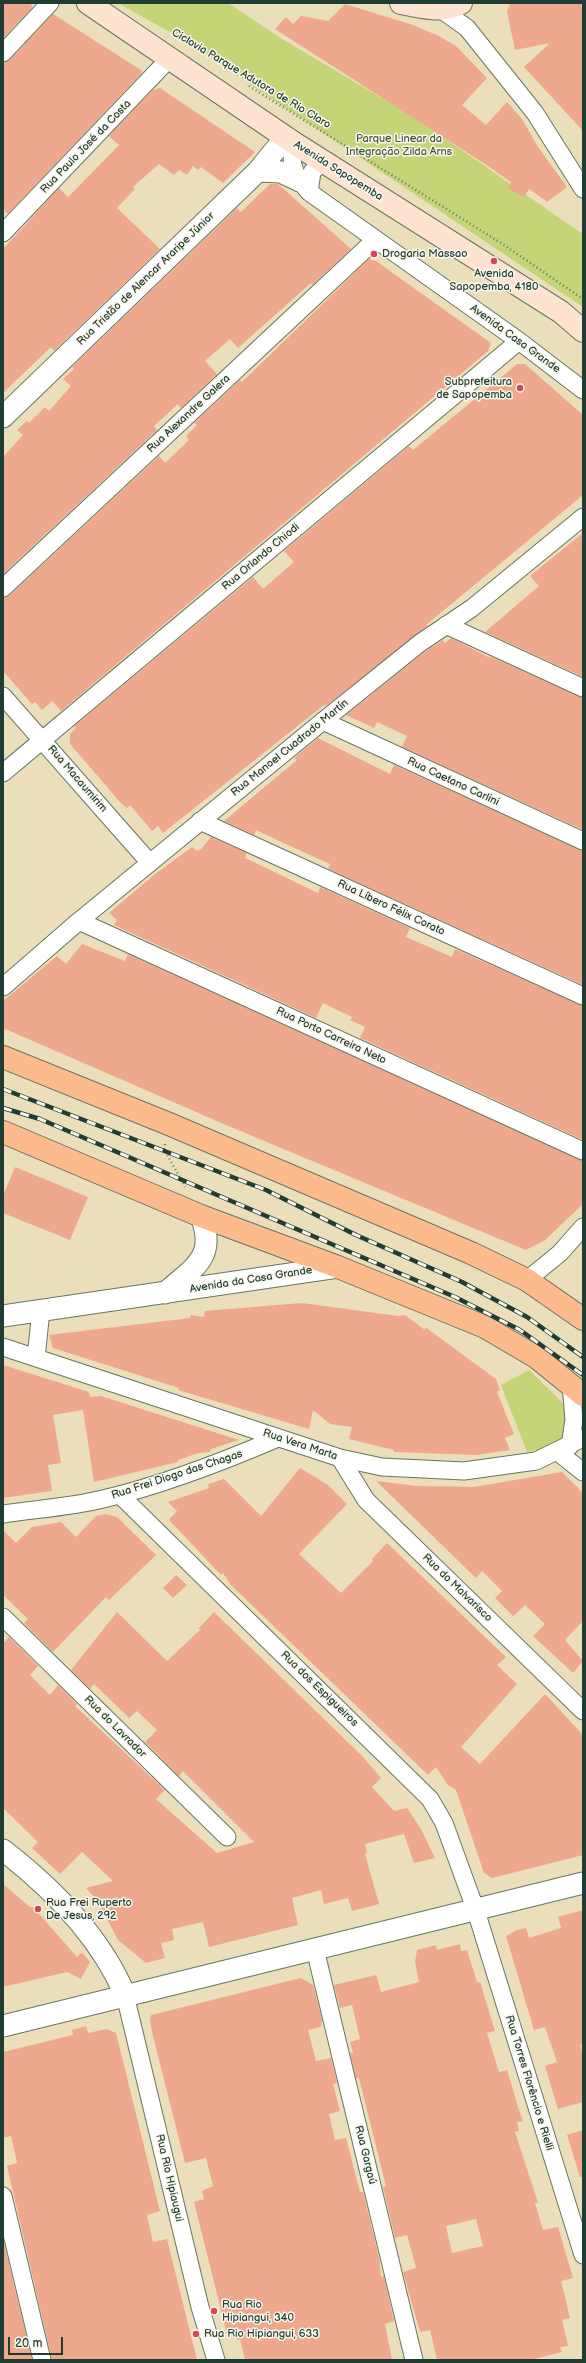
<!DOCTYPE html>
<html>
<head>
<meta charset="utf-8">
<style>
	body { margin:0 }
	#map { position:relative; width:586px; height:2363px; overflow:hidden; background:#eadfba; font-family:"Balsamiq Sans",sans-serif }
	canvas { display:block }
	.frame { position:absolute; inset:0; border:4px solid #1f3d34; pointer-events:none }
	.scale { position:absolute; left:8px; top:2337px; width:55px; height:18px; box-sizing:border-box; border:2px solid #1f3d34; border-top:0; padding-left:5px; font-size:12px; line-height:14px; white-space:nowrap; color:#1f3d34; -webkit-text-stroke:3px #fbf7ec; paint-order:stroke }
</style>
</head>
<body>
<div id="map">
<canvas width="586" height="2363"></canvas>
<div class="frame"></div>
<div class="scale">20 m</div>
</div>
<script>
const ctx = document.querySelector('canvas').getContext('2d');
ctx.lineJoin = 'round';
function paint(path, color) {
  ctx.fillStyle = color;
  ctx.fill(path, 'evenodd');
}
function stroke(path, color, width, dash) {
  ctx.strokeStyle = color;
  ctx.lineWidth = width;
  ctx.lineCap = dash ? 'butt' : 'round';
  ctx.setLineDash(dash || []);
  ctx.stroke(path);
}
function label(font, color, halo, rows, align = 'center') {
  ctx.font = font + ' "Balsamiq Sans",sans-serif';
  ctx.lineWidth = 3;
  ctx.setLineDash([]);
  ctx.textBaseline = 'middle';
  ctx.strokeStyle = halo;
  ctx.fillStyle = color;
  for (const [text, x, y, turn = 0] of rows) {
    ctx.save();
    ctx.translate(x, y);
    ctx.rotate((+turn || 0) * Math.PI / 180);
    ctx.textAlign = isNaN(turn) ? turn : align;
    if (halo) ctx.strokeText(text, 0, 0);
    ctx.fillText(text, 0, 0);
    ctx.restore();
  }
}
paint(new Path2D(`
	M118 3H228L282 39 414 117 581 233 583 232V307L186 41Z
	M529 1370 568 1408 564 1438 547 1448 527 1452 501 1385Z`), '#c4d476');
paint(new Path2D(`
	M3 3H31L32 8 3 38Z
	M510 3H583V131L524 67 550 43 515 50 507 12Z
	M345 4 413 25 439 36 456 46 487 78 462 105 486 125 507 102 522 119 538 147 567 187 547 202 529 189 524 197 508 188 511 182 485 164 275 29 286 17 293 24 301 16 328 21Z
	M53 14 141 70 142 73 8 214 3 209V63L10 60Z
	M160 88 255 152 223 183 201 167 198 170 193 166 187 175 179 170 174 175 159 164 133 187 135 189 117 208 160 249 54 351 51 347 3 393V249L59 188 68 197 78 187 119 145 109 136 153 90Z
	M270 184H278L351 249 312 285 311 283 238 348 230 339 205 361 217 374 181 408 178 404 154 426 157 430 3 574V457L23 435 17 430 27 421 29 423 45 407 49 411 71 386 63 379 74 369 72 367 237 208 241 212Z
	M369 259 376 261 491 343 488 351 61 711 52 701 42 710 35 702 32 704 3 671V598L10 595 159 456 165 463 189 440 186 436 197 425 194 423 240 380 242 382Z
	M517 364H525L583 415V495L426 625 428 626 326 706 324 705 163 833 158 826 152 831 130 805 127 808 120 802 70 744V734L76 728 74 726 253 577 263 589 294 562 284 551 409 446 413 450Z
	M583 533V677L485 632 539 586 530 576Z
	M451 638 490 658 489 656 583 698V830L402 747 407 736 377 722 374 728 346 715 426 651 443 640 445 643Z
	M318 738 390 774 394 765 583 851V985L328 869 330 864 301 851 256 830 254 835 224 821 297 760 294 758Z
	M211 837 247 853 245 858 318 893 320 887 410 928 406 937 452 957 455 949 583 1006V1140L360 1038 365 1027 350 1020 352 1017 323 1003 316 1018 114 925 117 920 109 913 154 875 192 847 197 851 201 849Z
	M82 944 125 961 128 954 583 1161V1204L545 1240 526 1250 233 1128 3 1028V1001L57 956 66 964Z
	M15 1167 88 1197 70 1240 3 1213V1196Z
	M302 1303 398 1316 405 1315 425 1330V1327L496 1379 500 1390 497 1392 514 1434 505 1438 510 1450 476 1455 394 1452V1450L349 1439 352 1427 330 1424 313 1410 309 1429 178 1390 179 1388 53 1348 49 1335 190 1318 191 1315 204 1317 205 1311Z
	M3 1365 89 1392 90 1397 101 1396 239 1440 211 1449 210 1452 198 1453 178 1460V1462L94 1482 83 1410 53 1415 61 1463 48 1465 52 1491 3 1498Z
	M300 1468 328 1485 347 1504 299 1554 341 1593 373 1561 372 1559 387 1543 506 1657 497 1665 517 1684 461 1747 480 1764 545 1694 583 1735V1855L492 1878 484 1873 456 1790 448 1785 436 1767 428 1775 231 1585 223 1573 221 1575 169 1520 177 1511 168 1502 209 1488 208 1484 224 1479 261 1516Z
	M562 1472 583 1493V1621L565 1640 583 1661 573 1673 533 1636 545 1624 525 1605 513 1616 495 1598 502 1591 482 1571 476 1578 376 1481 417 1486 474 1487Z
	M106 1514 117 1517 156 1555 109 1600 106 1597 53 1652 24 1623 28 1619 3 1595V1530L16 1543 32 1527 61 1522 76 1537 96 1516Z
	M176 1575 187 1585 173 1598 163 1588Z
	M117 1612 167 1661 200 1630 199 1628 214 1612 362 1756 381 1778 372 1787 394 1811 407 1808 421 1829 435 1858 414 1863 404 1834 365 1844 367 1853 365 1854 379 1904 352 1911 348 1898 324 1904 321 1890 292 1898 298 1925 209 1947 203 1922 172 1929 174 1940 161 1943 165 1958 146 1963 118 1940 97 1900 86 1888 113 1881 82 1852 60 1874 32 1848 38 1842 3 1808V1644L9 1637 38 1666 30 1675 50 1695 58 1685 77 1704 75 1706 165 1790 156 1799 217 1853 254 1842 183 1771 179 1776 145 1742 157 1730 137 1711 129 1718 94 1684 90 1689 71 1670Z
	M3 1884 30 1907H33L77 1957 82 1952 90 1962 81 1979 67 1972 3 1987Z
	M583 1910V2044L580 2045 583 2055V2102L558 2109 545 2066 557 2062 545 2027 534 2030 506 1936 517 1930 526 1928 529 1938 561 1928 558 1917Z
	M460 1944 461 1951 467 1950 477 1982H480L483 1992 495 2031 487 2033 499 2072 507 2070 518 2107 523 2121 517 2122 519 2131 515 2132 538 2203H535L543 2230 558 2227 573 2278 561 2281 570 2318 562 2320 568 2346 560 2347 562 2352 530 2360H437L430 2330 420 2332 403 2272 416 2268 407 2235 395 2238 383 2187 386 2186 359 2078H356L350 2053 353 2052 350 2042 360 2039 352 2005 340 2008 334 1985 376 1975 381 1992 419 1982 415 1962 417 1950 436 1945 437 1950ZM476 2219 483 2246 452 2253 446 2226Z
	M301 1978 313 1985 322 2019 321 2027 308 2030 316 2061 331 2058 337 2083 333 2084 340 2111 329 2114 335 2140 346 2138 360 2192H363L379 2258 381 2277 384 2276 394 2321 385 2324 392 2360H245L240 2339 237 2340 235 2332 227 2334 194 2202 204 2199 202 2191 213 2186 206 2158 185 2163 152 2032 150 2021 151 2015Z
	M86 2026 88 2033 107 2029 116 2033 160 2211 147 2215 153 2242 167 2239 197 2360H52L7 2166 17 2163 11 2136 3 2138V2052L73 2035 72 2030Z
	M583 2130V2177H580L567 2135Z
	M3 2239 32 2360H3Z`), '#eea88d');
const minor = new Path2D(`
	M439 8 467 28 535 113 583 189
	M3 53 50 3
	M294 143C288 164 296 177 309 192L519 341 583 390
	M309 192 312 172 322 161
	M3 233 168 60
	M3 588 375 240
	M446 625 583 688
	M3 696 150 863
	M323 721 583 841
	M3 773 519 341
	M200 821 583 996
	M79 921 583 1151
	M3 987 79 921 323 721 420 643 472 608 583 517
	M527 1280 560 1253 583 1227
	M3 1347 340 1458 382 1467 464 1471 536 1461 583 1438
	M36 1358 41 1310
	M570 1446 574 1420 571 1384
	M558 1452 583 1472
	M340 1458 366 1500 583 1711
	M120 1495 430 1799 444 1823 476 1911 583 2255
	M3 1514C36 1509 71 1507 103 1499 163 1485 222 1462 278 1438
	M3 1617 227 1837
	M315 1949 414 2360
	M125 1995 200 2307 216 2360
	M3 2196 42 2360`);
const tertiary = new Path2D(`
	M258 171 281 172 300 181
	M3 417 258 171 285 138
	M165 1293C194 1267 217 1258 201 1216
	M3 1316 338 1267
	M3 1850C52 1888 101 1937 125 1995
	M3 2026 583 1883`);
const secondary = new Path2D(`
	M88 3 294 143 561 312 583 331
	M401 3C419 7 444 13 461 3`);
const primary = new Path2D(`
	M3 1057 169 1124 471 1253 527 1280 583 1319
	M3 1132 201 1216 338 1267 485 1327 536 1357 583 1395`);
stroke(minor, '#667663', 19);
stroke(tertiary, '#667663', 23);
stroke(secondary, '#667663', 24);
stroke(primary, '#667663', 24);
stroke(new Path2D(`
	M249 86 501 243 583 299
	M165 1144 164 1149 185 1187`), '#667663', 2.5, [1, 3]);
stroke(minor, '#fff', 17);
stroke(tertiary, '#fff', 21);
stroke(secondary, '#fee3d1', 22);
stroke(primary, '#fcba8d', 22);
const rail = new Path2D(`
	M3 1089 266 1190 356 1235 462 1282 527 1317 583 1357
	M3 1108 40 1119 455 1297 520 1330 583 1375`);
stroke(rail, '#1f3d34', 4.5);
stroke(rail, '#fbf7ec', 3, [9]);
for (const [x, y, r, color] of [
	[374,254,4,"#d1495b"],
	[494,261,4,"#d1495b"],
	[520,388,4,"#d1495b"],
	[38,1909,4,"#d1495b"],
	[214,2311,4,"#d1495b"],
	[196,2334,4,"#d1495b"]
]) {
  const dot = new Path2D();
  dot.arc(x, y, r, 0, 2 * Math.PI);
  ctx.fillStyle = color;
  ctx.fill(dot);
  stroke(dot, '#fbf7ec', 1.5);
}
label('11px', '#1f3d34', '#fbf7ec', [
	["Ciclovia Parque Adutora de Rio Claro",251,79,31],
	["Rua Paulo José da Costa",86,147,-46],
	["Avenida Sapopemba",338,171,32],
	["Rua Tristão de Alencar Araripe Júnior",146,279,-44],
	["Avenida Casa Grande",515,339,36],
	["Rua Alexandre Galera",189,414,-43],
	["Rua Orlando Chiodi",261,557,-40],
	["Rua Manoel Cuadrado Martín",290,748,-39],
	["Rua Macaumirim",77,779,49],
	["Rua Caetano Carlini",453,782,25],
	["Rua Líbero Félix Corato",391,908,25],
	["Rua Porto Carreira Neto",331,1036,25],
	["Avenida da Casa Grande",251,1280,-9],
	["Rua Vera Marta",300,1445,18],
	["Rua Frei Diogo das Chagas",177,1475,-18],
	["Rua do Malvarisco",457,1588,44],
	["Rua dos Espigueiros",319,1689,44],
	["Rua do Lavrador",115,1727,45],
	["Rua Torres Florêncio e Rielli",529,2083,73],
	["Rua Gargaú",365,2155,76],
	["Rua Rio Hipiaugui",169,2178,77]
]);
label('11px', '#405b41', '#fbf7ec', [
	["Parque Linear da",399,139],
	["Integração Zilda Arns",399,152]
]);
label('11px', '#1f3d34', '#fbf7ec', [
	["Drogaria Massao",382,254],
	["Avenida",494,274,"center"],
	["Sapopemba, 4180",494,287,"center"],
	["Subprefeitura",512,382,"right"],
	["de Sapopemba",512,395,"right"],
	["Rua Frei Ruperto",46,1903],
	["De Jesus, 292",46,1916],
	["Rua Rio",222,2305],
	["Hipiangui, 340",222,2318],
	["Rua Rio Hipiangui, 633",204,2334]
], 'left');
</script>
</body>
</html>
